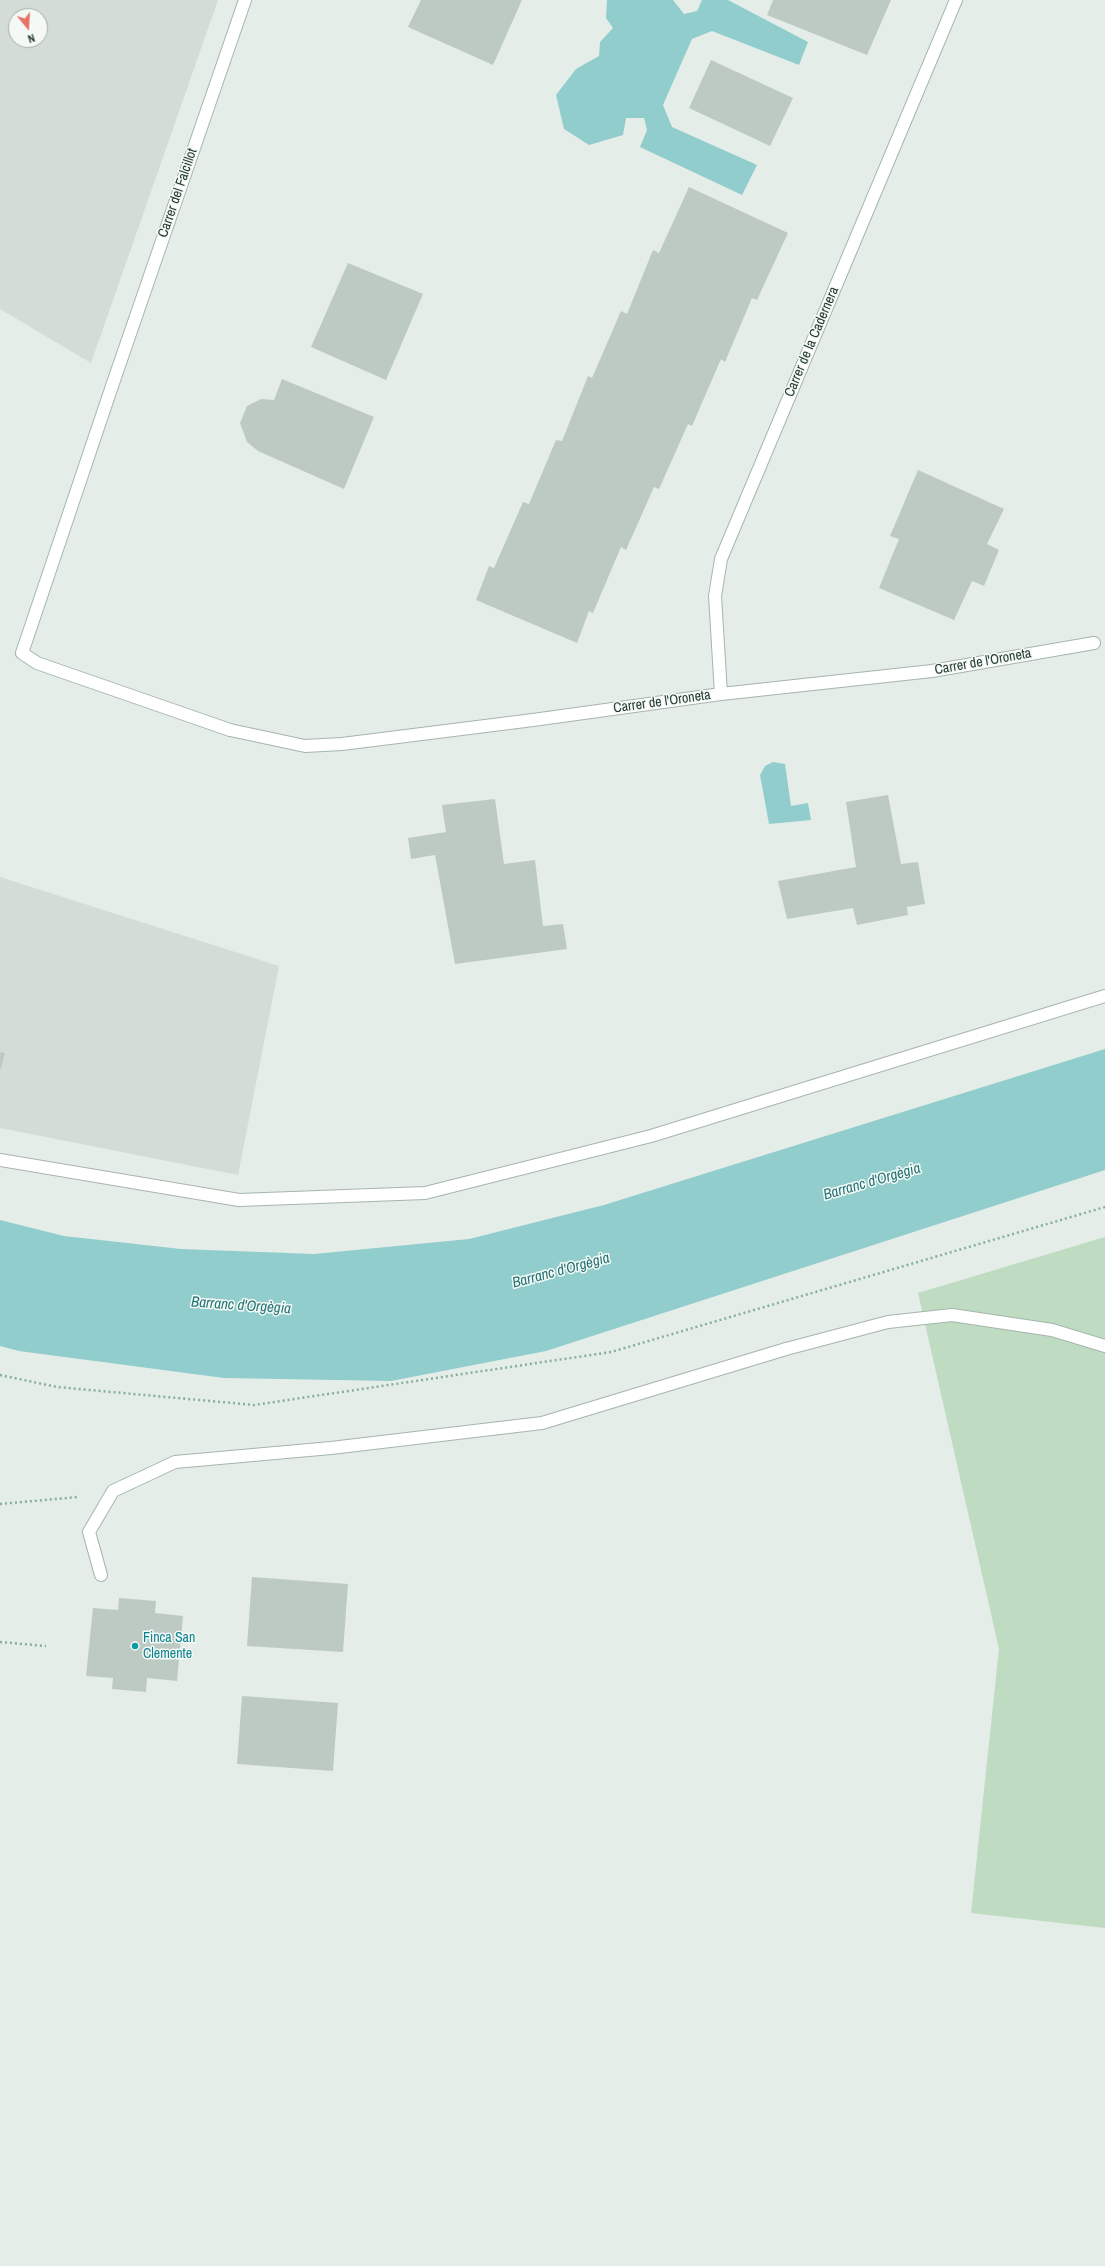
<!DOCTYPE html>
<html>
<head>
<meta charset="utf-8">
<style>
	body { margin:0 }
	#map { position:relative; width:1105px; height:2266px; overflow:hidden; background:#e4ede8; font-family:"Archivo Narrow",sans-serif }
	canvas { display:block }
	.north { position:absolute; left:8px; top:8px; width:40px; height:40px; box-sizing:border-box; background:#f5f9f6; border:1px solid #a2aea8; border-radius:50%; rotate:162deg; font-size:11px; font-weight:700; line-height:16px; text-align:center; color:#253d33 }
	.north::after { content:''; display:block; margin:auto; width:14px; height:18px; background:#e87168; clip-path:polygon(50% 0,100% 100%,50% 72%,0 100%) }
</style>
</head>
<body>
<div id="map">
<canvas width="1105" height="2266"></canvas>
<div class="north">N</div>
</div>
<script>
const ctx = document.querySelector('canvas').getContext('2d');
ctx.lineJoin = 'round';
function paint(path, color) {
  ctx.fillStyle = color;
  ctx.fill(path, 'evenodd');
}
function stroke(path, color, width, dash) {
  ctx.strokeStyle = color;
  ctx.lineWidth = width;
  ctx.lineCap = dash ? 'butt' : 'round';
  ctx.setLineDash(dash || []);
  ctx.stroke(path);
}
function label(font, color, halo, rows, align = 'center') {
  ctx.font = font + ' "Archivo Narrow",sans-serif';
  ctx.lineWidth = 3;
  ctx.setLineDash([]);
  ctx.textBaseline = 'middle';
  ctx.strokeStyle = halo;
  ctx.fillStyle = color;
  for (const [text, x, y, turn = 0] of rows) {
    ctx.save();
    ctx.translate(x, y);
    ctx.rotate((+turn || 0) * Math.PI / 180);
    ctx.textAlign = isNaN(turn) ? turn : align;
    if (halo) ctx.strokeText(text, 0, 0);
    ctx.fillText(text, 0, 0);
    ctx.restore();
  }
}
paint(new Path2D(`
	M0 0H218L91 363 0 309ZM16 16H40V40H16Z
	M0 877 279 966 238 1175 0 1128Z`), '#d3ddd6');
paint(new Path2D(`
	M1105 1237V1928L971 1913 999 1649 918 1293Z`), '#bfdcc2');
paint(new Path2D(`
	M607 0H673L684 14 697 11 702 0H728L808 42 799 65 712 31 692 39 663 105 672 127 757 165 742 195 640 147 647 130 644 118H626L623 135 589 145 564 129 556 95 576 69 599 56 600 42 613 28 606 18Z
	M773 762 785 764 791 806 808 803 811 820 769 824 760 775 765 766Z
	M1105 1049V1170L546 1351 391 1381 224 1378 19 1351 0 1346V1220L64 1236 181 1249 314 1254 469 1239 604 1205Z`), '#91cdcc');
paint(new Path2D(`
	M421 0H522L493 65 408 27Z
	M773 0H891L867 55 767 15Z
	M711 60 793 98 770 146 689 108Z
	M689 187 788 233 757 300 752 298 725 362 721 359 692 426 688 424 659 489 654 487 626 550 621 547 593 613 589 611 577 643 476 600 489 566 494 568 523 502 529 504 556 440 562 441 588 376 592 378 621 311 627 314 653 250 659 253Z
	M348 263 423 294 386 380 311 347Z
	M282 379 374 417 344 489 258 451 247 442 240 423 247 406 261 399 274 400Z
	M918 470 1004 509 987 544 999 550 984 586 972 581 954 620 879 588 899 539 890 536Z
	M888 795 901 864 918 862 925 904 907 907 908 915 857 925 853 908 787 919 778 881 856 867 846 802Z
	M495 799 504 864 535 860 543 926 563 924 567 949 455 964 435 855 411 859 408 838 446 832 442 805Z
	M0 1052 5 1053 1 1069H0Z
	M252 1577 348 1584 343 1652 247 1646Z
	M119 1598 156 1601 155 1613 183 1616 177 1681 147 1678 146 1692 112 1689 113 1678 86 1676 93 1608 118 1610Z
	M242 1696 338 1703 333 1771 237 1764Z`), '#bdcac3');
const lane = new Path2D(`
	M112 386 22 653 37 663 230 730
	M101 1575 89 1532 113 1491 175 1462 331 1448 542 1423 786 1349 888 1322 952 1315 1052 1330 1105 1346`);
const street = new Path2D(`
	M112 386 245 0
	M721 694 715 596 721 559 956 0
	M230 730 305 746 342 744 533 720 721 694 932 671 1094 643
	M0 1160 239 1200 425 1193 651 1136 1105 996`);
stroke(lane, '#a7b5ae', 14);
stroke(street, '#a7b5ae', 14);
stroke(new Path2D(`
	M0 1375 57 1387 254 1405 611 1352 1105 1207
	M0 1504 78 1497
	M0 1642 46 1646`), '#87ae9b', 2.5, [2, 3]);
stroke(lane, '#fff', 12);
stroke(street, '#fff', 12);
for (const [x, y, r, color] of [
	[135,1646,4,"#0f9aa8"]
]) {
  const dot = new Path2D();
  dot.arc(x, y, r, 0, 2 * Math.PI);
  ctx.fillStyle = color;
  ctx.fill(dot);
  stroke(dot, '#f5f9f6', 1.5);
}
label('14px', '#253d33', '#f5f9f6', [
	["Carrer del Falcillot",178,193,-71],
	["Carrer de la Cadernera",812,342,-67],
	["Carrer de l'Oroneta",983,662,-10],
	["Carrer de l'Oroneta",662,702,-8]
]);
label('14px', '#0d838f', '#f5f9f6', [
	["Finca San",143,1638],
	["Clemente",143,1654]
], 'left');
label('italic 15px', '#237575', '#f5f9f6', [
	["Barranc d'Orgègia",872,1182,-16],
	["Barranc d'Orgègia",561,1271,-15],
	["Barranc d'Orgègia",241,1306,4]
]);
</script>
</body>
</html>
